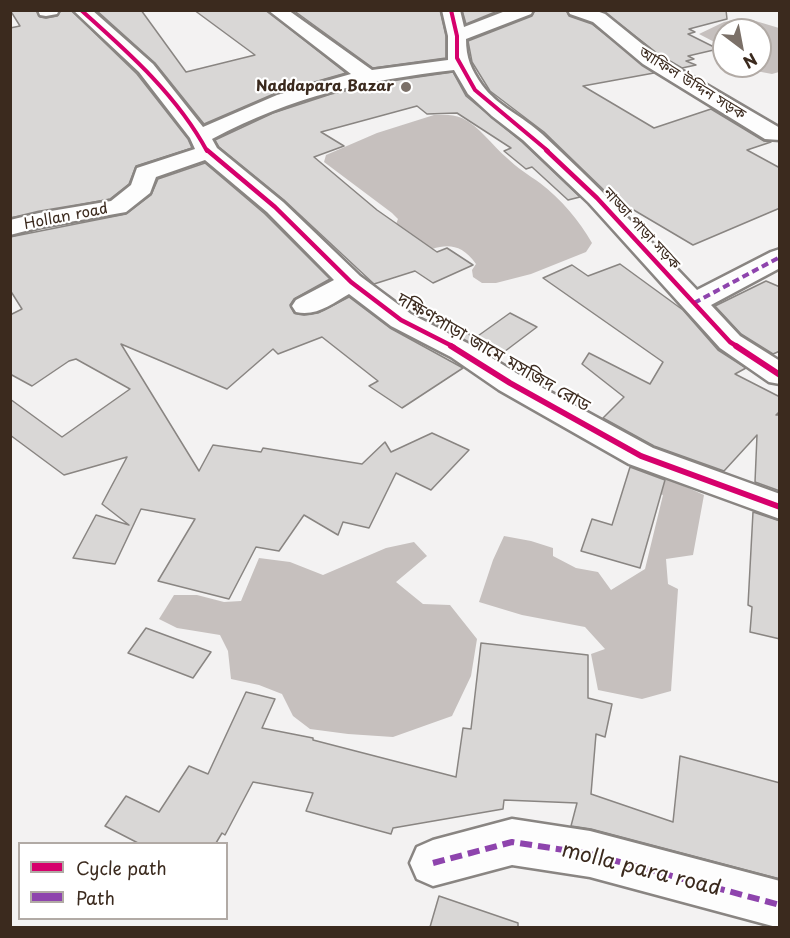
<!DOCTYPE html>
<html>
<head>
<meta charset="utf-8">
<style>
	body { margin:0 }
	#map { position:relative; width:790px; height:938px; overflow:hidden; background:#f3f2f2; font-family:"Playpen Sans",sans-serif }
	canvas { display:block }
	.frame { position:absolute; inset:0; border:12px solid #3b2a1e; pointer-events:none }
	.legend { position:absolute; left:18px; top:842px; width:210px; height:78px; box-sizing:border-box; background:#fff; border:2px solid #b1aaa5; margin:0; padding:8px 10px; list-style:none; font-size:18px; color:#3b2a1e }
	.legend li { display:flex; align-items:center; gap:12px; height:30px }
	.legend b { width:30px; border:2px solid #b1aaa5 }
	.north { position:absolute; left:712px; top:18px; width:60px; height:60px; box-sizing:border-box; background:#fff; border:2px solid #b1aaa5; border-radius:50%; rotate:148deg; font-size:16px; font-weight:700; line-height:24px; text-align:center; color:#3b2a1e }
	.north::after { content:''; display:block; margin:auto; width:21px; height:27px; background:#7b7068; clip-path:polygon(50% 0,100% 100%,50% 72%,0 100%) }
</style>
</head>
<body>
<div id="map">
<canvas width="790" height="938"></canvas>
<div class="frame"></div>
<ul class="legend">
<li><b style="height:8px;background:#d6006c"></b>Cycle path</li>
<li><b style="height:8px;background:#8e44ad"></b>Path</li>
</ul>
<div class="north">N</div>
</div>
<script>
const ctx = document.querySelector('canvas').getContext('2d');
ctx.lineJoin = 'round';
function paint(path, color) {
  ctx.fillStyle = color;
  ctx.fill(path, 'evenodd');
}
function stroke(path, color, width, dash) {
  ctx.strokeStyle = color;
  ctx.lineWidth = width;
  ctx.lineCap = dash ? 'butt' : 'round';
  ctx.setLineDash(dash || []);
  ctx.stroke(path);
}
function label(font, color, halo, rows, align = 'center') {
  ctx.font = font + ' "Playpen Sans","Noto Sans Bengali",sans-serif';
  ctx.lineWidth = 4.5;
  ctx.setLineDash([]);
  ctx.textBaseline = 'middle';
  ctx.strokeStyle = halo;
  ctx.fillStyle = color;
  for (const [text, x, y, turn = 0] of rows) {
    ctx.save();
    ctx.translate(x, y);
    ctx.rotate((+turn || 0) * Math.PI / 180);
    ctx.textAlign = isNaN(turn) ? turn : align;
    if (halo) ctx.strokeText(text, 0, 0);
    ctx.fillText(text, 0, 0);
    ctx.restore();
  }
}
paint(new Path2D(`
	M738 19H749L779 28V72L772 74 730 66H760V30H724V47L699 34 724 22Z
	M434 115C444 115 453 114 462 118 479 126 492 145 507 158 517 168 529 175 540 183 561 199 579 220 592 243L586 252 531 274 496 283H482L473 277 472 270 476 264C457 238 440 246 415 255L396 224 398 219 392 213 324 162 326 155 377 133Z
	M633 463 704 495 693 555 666 559 668 584 678 589 671 691 642 699 598 690 591 654 605 649 585 627 522 615 479 602 493 560 504 536 531 541 553 548V556L576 568 598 572 611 590 645 569 663 495 628 482Z
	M414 542 427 556 396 582 423 604 450 605 477 639 471 676 452 716 393 737 348 734 310 729 293 716 282 694 259 685 231 679 228 651 220 635 177 628 159 619 174 595H197L224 602 241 601 259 558 290 562 323 575 386 548Z`), '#c6c0be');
const building = new Path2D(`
	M10 10H36L40 17 46 18 57 16 61 10H71L137 74 188 139 192 148 136 166 129 184 110 199 10 218V28L20 26Z
	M96 10H141L186 72 255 55 194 10H266L346 73 276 93 204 124 155 63Z
	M293 10H440L446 36V58L373 68Z
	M462 10H500L466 24Z
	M535 10H566L569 16 592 24 654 73 583 86 654 128 711 109 764 141 771 142 747 150 780 168V208L693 245 610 196 544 132 490 91 472 62 468 41 532 16Z
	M602 10H726L727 19 689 29 695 32 688 34 718 49 688 56 694 59 686 61 696 65 682 68 658 54Z
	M453 72 466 96 522 142 580 197 568 200 532 167 526 169 504 151 511 148 457 113 427 114 417 106 321 132 344 146 314 157 377 210 437 252 447 248 473 265 433 283 415 271 374 284 284 200 219 147 215 140 273 113 331 94 390 81Z
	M205 163 265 214 330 279 294 299 290 305 294 313 304 315 318 313 349 297 390 328 463 368 402 408 369 386 378 381 322 337 278 354 273 349 227 389 121 344 199 471 213 445 261 452 263 448 362 464 385 442 391 452 432 433 469 450 431 490 396 473 369 528 343 522 338 535 304 515 279 551 256 547 229 599 158 581 195 519 141 509 115 564 73 558 96 515 129 525 102 504 127 457 64 475 10 435V399L62 437 130 389 76 359 69 361 32 386 10 374V315L22 309 10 290V237L126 214 151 195 158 179Z
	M620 264 683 310 718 350 746 368 735 374 780 397V411L776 415H780V491L755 482 757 435 724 471 654 446 603 418 624 397 582 364 589 353 650 384 663 362 543 278 572 265 588 276Z
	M766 281 780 287V351L773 354 741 334 715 306Z
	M510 313 537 327 496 358 428 320 438 315 475 338Z
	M630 467 665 480 640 568 581 551 592 519 612 525Z
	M753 512 780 521V639L750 632 752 607 748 605Z
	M146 628 211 652 193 678 128 653Z
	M481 643 588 655V698L612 704 605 737 596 734 591 794 673 822 680 756 780 783V879L591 829 571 826 577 803 504 800 503 809 393 828 391 834 306 811 313 793 253 782 225 835 222 833 216 843H138L105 826 126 796 159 812 189 766 208 774 246 692 275 699 262 728 313 738V740L456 777 463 728 471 729Z
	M439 896 518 923V927H430Z`);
paint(building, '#d9d7d6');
stroke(building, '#898582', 1.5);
const minor = new Path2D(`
	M38 10H59L57 14 46 16 40 15Z
	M73 10H92L153 64 203 127 277 95 351 74 268 10H288L372 70 448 60V36L442 10H460L464 27 508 10H533L531 14 466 39C466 58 471 69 482 85 497 106 524 117 542 134 596 184 647 237 697 290L771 252 780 249V268L711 305 740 336 780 361V384L769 382 720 348 589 203 523 140 492 116 468 94 454 70C362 81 296 95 212 139L217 148 283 202 360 276 411 314 471 345 521 376 653 448 780 494V519L629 464 499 390 451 357 391 326 349 294C333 303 316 317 296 312L292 306 296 300 334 280 267 212 205 160 156 177 150 193 126 212 41 227 10 235V220L39 213 111 201 131 185 137 168 195 149 190 138 139 72Z
	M568 10H594L605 14 657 56 780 128V140L765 139 643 64 593 22 570 14Z
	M512 819 590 831 780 881V928L590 877 512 865 433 886 417 879 410 863 417 847 433 840Z`);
stroke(minor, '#898582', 5);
paint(minor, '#fdfdfd');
stroke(new Path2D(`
	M694 303 780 257`), '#8e44ad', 4, [7, 4]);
stroke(new Path2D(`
	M433 863 512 842 590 854 780 905`), '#8e44ad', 6, [12, 6]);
stroke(new Path2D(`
	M81 10C128 52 177 95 207 151
	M451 10 457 36V58L475 90 548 151`), '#d6006c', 4);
stroke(new Path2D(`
	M207 150 275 207 351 282 401 320 454 347
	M546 150 597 198 730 342 738 347`), '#d6006c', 4.5);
stroke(new Path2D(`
	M451 346 510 383 641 456 780 507
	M736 346 780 375`), '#d6006c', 6);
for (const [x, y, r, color] of [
	[406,87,6,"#7b7068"]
]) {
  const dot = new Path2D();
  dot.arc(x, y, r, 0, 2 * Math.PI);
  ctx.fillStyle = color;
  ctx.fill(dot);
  stroke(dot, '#fff', 2);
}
label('15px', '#3b2a1e', '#fff', [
	["আফিল উদ্দিন সড়ক",692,84,32],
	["Hollan road",66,217,-11],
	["নাড্ডা পাড়া সড়ক",641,229,47]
]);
label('bold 15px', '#3b2a1e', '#fff', [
	["Naddapara Bazar",394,87]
], 'right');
label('18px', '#3b2a1e', '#fff', [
	["দক্ষিণপাড়া জামে মসজিদ রোড",493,353,30]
]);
label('21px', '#3b2a1e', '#fff', [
	["molla para road",641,870,14]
]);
</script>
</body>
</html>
